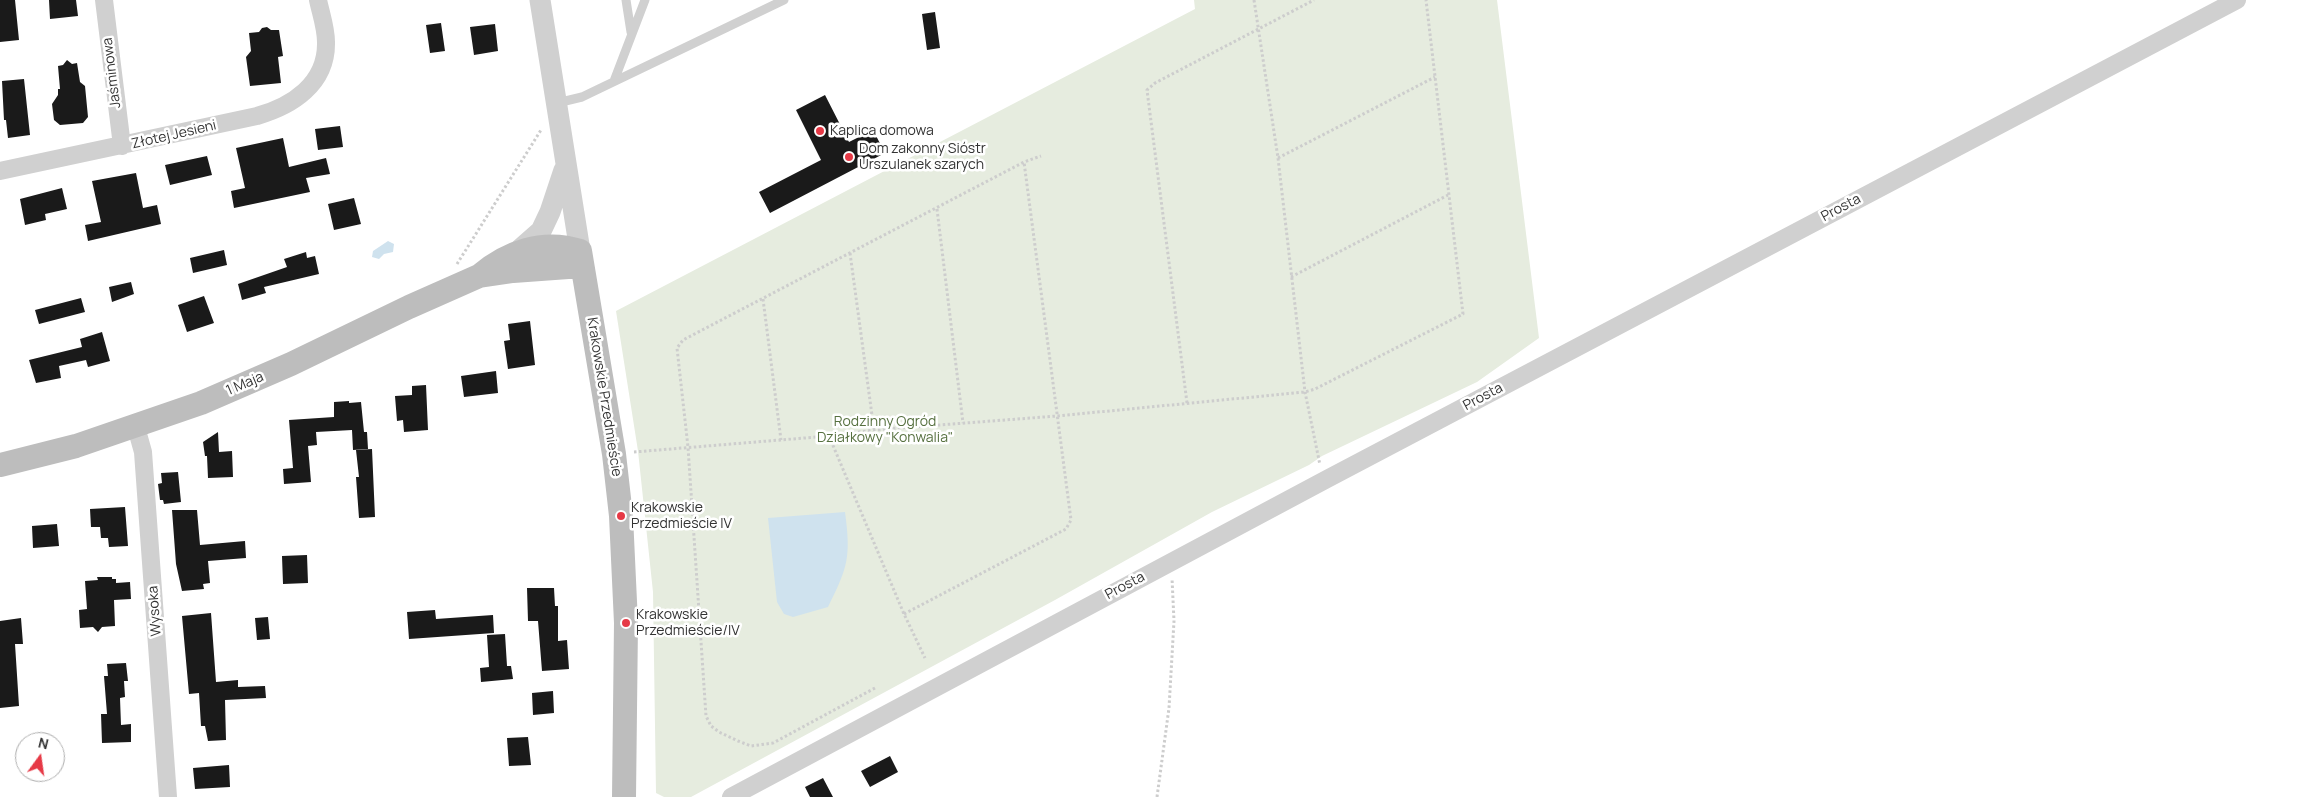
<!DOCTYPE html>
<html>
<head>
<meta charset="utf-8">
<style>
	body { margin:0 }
	#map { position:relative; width:2305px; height:797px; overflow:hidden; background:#fff; font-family:Manrope,sans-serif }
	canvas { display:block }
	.north { position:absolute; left:15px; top:732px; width:50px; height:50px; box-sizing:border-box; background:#fff; border:1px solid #adadad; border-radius:50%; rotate:14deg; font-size:14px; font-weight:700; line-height:20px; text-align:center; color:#333 }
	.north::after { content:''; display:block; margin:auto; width:18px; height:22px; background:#e63946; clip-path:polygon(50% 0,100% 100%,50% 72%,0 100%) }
</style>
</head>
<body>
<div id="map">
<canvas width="2305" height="797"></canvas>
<div class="north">N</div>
</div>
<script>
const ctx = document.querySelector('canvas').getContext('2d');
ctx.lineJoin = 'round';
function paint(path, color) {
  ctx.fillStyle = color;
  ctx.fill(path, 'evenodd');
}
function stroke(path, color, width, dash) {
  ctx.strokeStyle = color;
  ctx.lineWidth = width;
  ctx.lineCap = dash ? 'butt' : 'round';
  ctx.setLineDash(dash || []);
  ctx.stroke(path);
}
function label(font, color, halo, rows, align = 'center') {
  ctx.font = font + ' Manrope,sans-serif';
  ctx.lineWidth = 5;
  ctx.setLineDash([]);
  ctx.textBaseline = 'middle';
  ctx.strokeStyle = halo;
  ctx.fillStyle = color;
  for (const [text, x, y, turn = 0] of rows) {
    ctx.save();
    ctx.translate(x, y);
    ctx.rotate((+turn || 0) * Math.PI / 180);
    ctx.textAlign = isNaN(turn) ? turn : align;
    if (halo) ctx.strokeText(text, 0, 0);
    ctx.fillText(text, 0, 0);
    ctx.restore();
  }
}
paint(new Path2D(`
	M1194 0H1497L1539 338 1477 382 1322 456 1309 465 1212 512 1055 600 691 797H664L656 793 653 592 638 451 616 311 1195 9Z`), '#e6ecdf');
paint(new Path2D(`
	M388 241 394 244 393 252 384 254 379 259 372 257 373 251Z
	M845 512C851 557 848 567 828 607L793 617 784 614 777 602 768 518Z`), '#cfe2ee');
paint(new Path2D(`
	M0 0H15L19 40 0 42Z
	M49 0H76L78 16 50 19Z
	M935 12 940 48 927 50 922 14Z
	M441 23 445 51 430 53 426 25Z
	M495 24 498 51 474 55 470 27Z
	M267 27 271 30H279L283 56 278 57 281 83 250 86 246 57 251 51 249 33 259 32 262 28Z
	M67 60 72 64 77 63 80 82 85 86 88 117 83 123 60 125 54 120 52 104 58 95V89H60L58 66 63 65Z
	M24 79 30 135 8 138 6 120H4L2 81Z
	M825 95 849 142 873 130 885 153 770 213 759 192 821 160 796 110Z
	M340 126 343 147 318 150 315 129Z
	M283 138 289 167 326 158 330 174 306 178 310 192 234 208 231 191 245 188 236 148Z
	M207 156 212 175 170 185 165 165Z
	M136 173 143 208 157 205 161 224 88 241 85 225 101 222 92 181Z
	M62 188 67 209 45 214 46 220 25 225 20 199Z
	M354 198 361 224 334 230 328 204Z
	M224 250 227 265 193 273 190 258Z
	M306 252 307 258 315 256 319 274 264 287 266 293 242 300 238 284 287 267 284 259Z
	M131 282 134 294 112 302 109 287Z
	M204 296 214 323 187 332 178 305Z
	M81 298 85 312 39 324 35 310Z
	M530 321 535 365 508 369 504 341 510 340 508 324Z
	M102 332 110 361 88 367 86 360 59 366 61 378 36 383 29 360 82 347 80 339Z
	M496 371 498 393 464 397 461 376Z
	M426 385 428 430 404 432 403 420 397 421 395 396 412 395V386Z
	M349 401V403L361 402 364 432H367L368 449 353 450 352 430 316 432 317 445 308 446 311 482 284 484 283 469 293 468 289 420 334 417V402Z
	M218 432 219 452 232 451 233 477 208 478 207 456H205L203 442Z
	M372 449 375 517 359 518 356 477H359L356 450Z
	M178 472 181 502 164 504 163 500H160L158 484 162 483 161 473Z
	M125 507 128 546 109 547 108 538H101L100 527H91L90 509Z
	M172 510H197L200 545 245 541 246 558 208 561 210 583 203 584 204 589 182 591 176 564Z
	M57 524 59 546 33 548 32 526Z
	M307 555 308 583 283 584 282 556Z
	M97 577H112V579H116V583L130 582 131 599 114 600 115 626 102 627 98 632 93 627 80 628 79 610 87 609 85 581 98 580Z
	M527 588H554L555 606H558V641L567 640 569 669 542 671 538 621H528Z
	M435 610 436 619 493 615 494 633 409 639 407 612Z
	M211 613 216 682 238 680V687L265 686 266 698 225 700 226 740 208 741 205 726H201L199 693 189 694 182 616Z
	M268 617 270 639 257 640 255 618Z
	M21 618 23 644H15L19 706 0 708V621Z
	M505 634 507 666H511L513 679 481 682 480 668 489 667 487 635Z
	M126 663 128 681H124L125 697 120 698 121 725 131 724V742L102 743 101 714H107L104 676H108L107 664Z
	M553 691 554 713 533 715 532 693Z
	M528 737 531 765 509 766 507 738Z
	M890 756 898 772 870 787 861 771Z
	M229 765 230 787 195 789 193 768Z
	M823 778 833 797H810L805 787Z`), '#1a1a1a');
stroke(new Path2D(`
	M1254 0 1278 158 1305 392 1320 465
	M1278 158 1435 77
	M937 209 963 423
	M850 253 874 430
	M457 264 541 130
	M1291 277 1448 195
	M763 299 781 440
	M1187 403 1147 90 1155 83 1314 0
	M829 436 904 614 925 658
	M634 452 829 436 874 430 1057 416 1305 392 1315 389 1463 314 1426 0
	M904 614 1066 529 1071 520 1024 162
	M875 688 773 743 751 746 738 741 719 732 711 726 706 716 688 447 677 348 683 340 1024 162 1041 156
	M1157 797 1169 708 1174 621 1172 578`), '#cdcdcd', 3, [2.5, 2.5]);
stroke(new Path2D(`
	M626 0 631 32
	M614 81 645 0
	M557 103 582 97 784 0`), '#d0d0d0', 9);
stroke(new Path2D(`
	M104 0 122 146
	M0 171 257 116C292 106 327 84 326 42 326 28 321 14 318 0
	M136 427 143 452 168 797
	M731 797 1327 479 2237 0`), '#d0d0d0', 18);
stroke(new Path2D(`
	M540 0 580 251
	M516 253 541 231 550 212 564 170`), '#d0d0d0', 21);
stroke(new Path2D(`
	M479 276C507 252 543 239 580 251L614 454 621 516 626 623 624 797
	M0 465 76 446 201 403 291 364 409 307 479 276 513 271 582 266`), '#bdbdbd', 24);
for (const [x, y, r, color] of [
	[820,131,5,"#e63946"],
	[849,157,5,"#e63946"],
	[621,516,5,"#e63946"],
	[626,623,5,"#e63946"]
]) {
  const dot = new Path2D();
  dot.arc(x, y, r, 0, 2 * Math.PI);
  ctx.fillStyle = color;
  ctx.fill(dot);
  stroke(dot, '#fff', 2);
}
label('14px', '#333', '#fff', [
	["Jaśminowa",112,73,-97],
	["Złotej Jesieni",174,135,-13],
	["Prosta",1841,208,-28],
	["1 Maja",245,384,-23],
	["Krakowskie Przedmieście",604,397,81],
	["Prosta",1483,397,-28],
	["Prosta",1125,586,-28],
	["Wysoka",155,611,-94]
]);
label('14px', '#333', '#fff', [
	["Kaplica domowa",830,131],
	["Dom zakonny Sióstr",859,149],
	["Urszulanek szarych",859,165],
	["Krakowskie",631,508],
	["Przedmieście IV",631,524],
	["Krakowskie",636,615],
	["Przedmieście/IV",636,631]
], 'left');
label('14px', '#56703f', '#fff', [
	["Rodzinny Ogród",885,422],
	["Działkowy \"Konwalia\"",885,438]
]);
</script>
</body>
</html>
